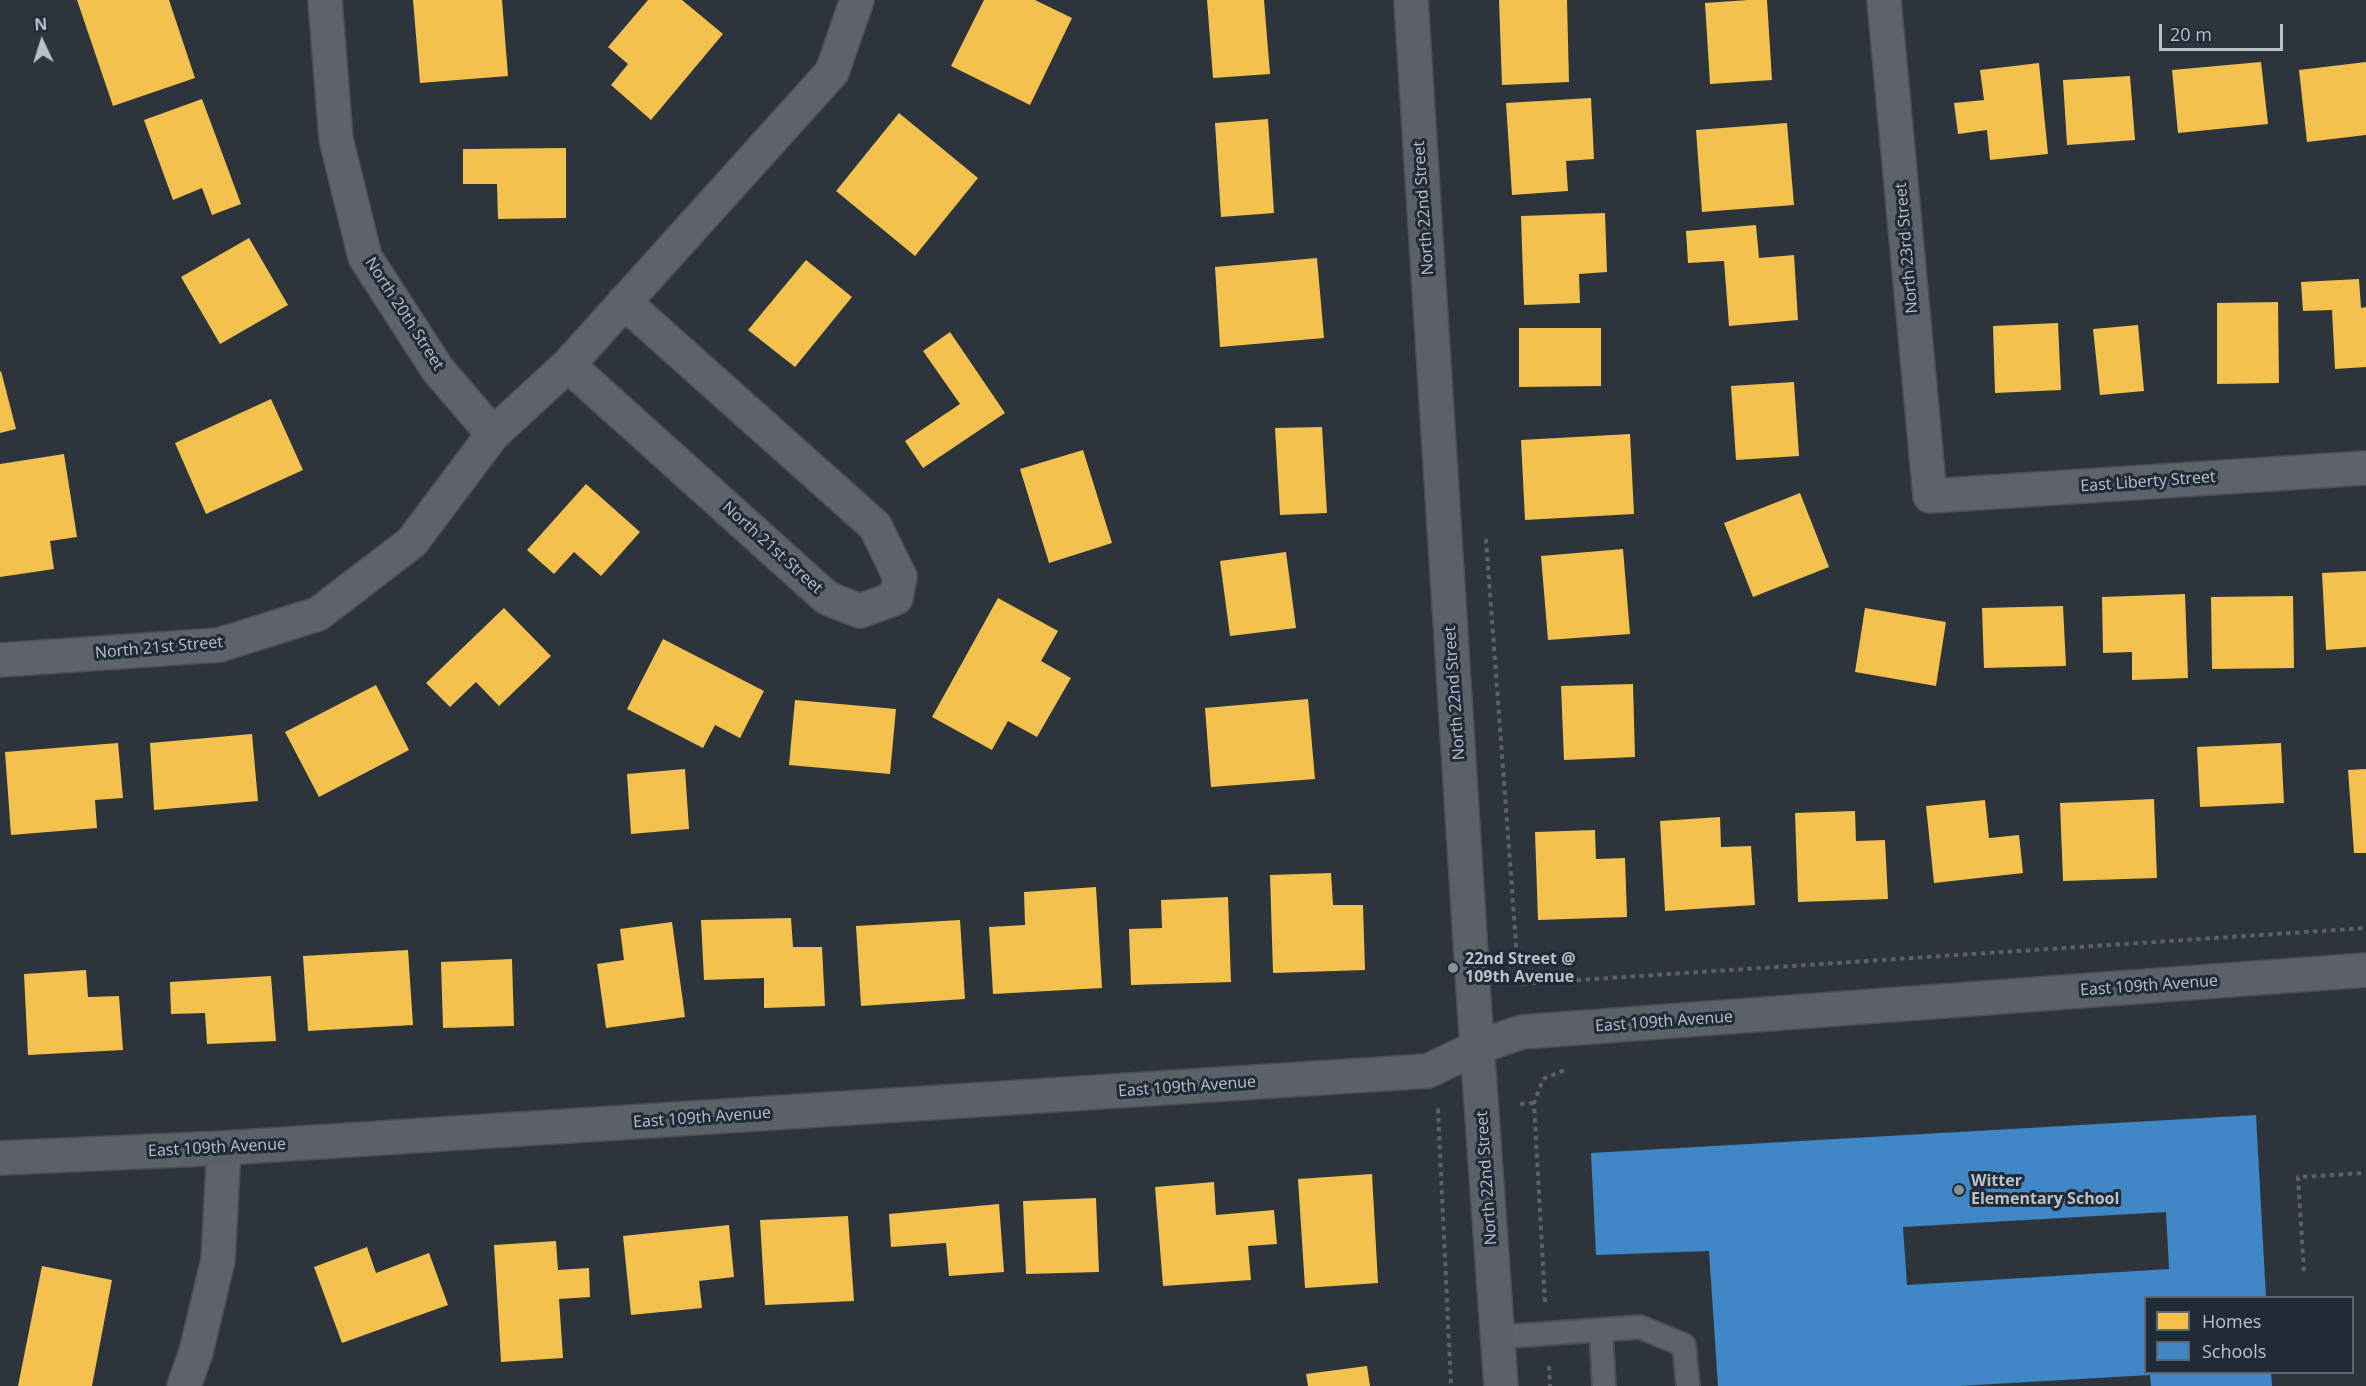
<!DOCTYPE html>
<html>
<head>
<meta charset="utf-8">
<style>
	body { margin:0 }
	#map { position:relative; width:2366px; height:1386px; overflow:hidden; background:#2d343b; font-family:"Open Sans",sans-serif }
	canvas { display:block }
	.legend { position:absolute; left:2144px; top:1296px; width:210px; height:78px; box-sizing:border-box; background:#202b37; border:2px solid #5d6772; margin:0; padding:8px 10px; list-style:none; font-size:18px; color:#b9c1cb }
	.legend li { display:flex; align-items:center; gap:12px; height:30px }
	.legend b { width:30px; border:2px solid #5d6772 }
	.north { position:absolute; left:12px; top:12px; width:60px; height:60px; -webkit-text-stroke:4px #202b37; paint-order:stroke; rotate:356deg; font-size:16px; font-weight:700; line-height:24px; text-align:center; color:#b9c1cb }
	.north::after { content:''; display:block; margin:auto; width:21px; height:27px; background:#b9c1cb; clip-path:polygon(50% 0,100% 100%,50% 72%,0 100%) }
	.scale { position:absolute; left:2159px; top:24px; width:124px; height:27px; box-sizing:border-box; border:3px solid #b9c1cb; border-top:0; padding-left:8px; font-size:18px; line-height:21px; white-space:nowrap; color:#b9c1cb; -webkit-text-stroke:4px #202b37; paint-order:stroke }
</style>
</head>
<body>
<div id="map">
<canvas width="2366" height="1386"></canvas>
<ul class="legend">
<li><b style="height:16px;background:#f2c14e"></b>Homes</li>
<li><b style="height:16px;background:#3f88c5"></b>Schools</li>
</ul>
<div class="north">N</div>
<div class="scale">20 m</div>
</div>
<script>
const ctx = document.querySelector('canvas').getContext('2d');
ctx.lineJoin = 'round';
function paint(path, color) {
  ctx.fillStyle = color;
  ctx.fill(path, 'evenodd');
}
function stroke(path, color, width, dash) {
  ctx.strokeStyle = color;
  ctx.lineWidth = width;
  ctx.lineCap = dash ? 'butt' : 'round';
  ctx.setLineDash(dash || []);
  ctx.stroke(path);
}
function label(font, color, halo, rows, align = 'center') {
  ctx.font = font + ' "Open Sans",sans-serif';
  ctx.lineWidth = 6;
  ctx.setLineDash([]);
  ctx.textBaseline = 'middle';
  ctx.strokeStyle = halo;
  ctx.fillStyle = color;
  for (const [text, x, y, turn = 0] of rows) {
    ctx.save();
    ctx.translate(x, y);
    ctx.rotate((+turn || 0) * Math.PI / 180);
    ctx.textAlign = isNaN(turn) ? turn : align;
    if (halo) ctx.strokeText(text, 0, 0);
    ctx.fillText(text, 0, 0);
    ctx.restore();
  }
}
paint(new Path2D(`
	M77 0H169L195 78 113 106Z
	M413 0H502L508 76 420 83Z
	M648 0H682L723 34 651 120 611 85 628 64 608 47Z
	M984 0H1035L1072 18 1030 105 951 66Z
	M1207 0H1264L1270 74 1213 78Z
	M1499 0H1567L1569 82 1502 85Z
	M1748 0H1767L1772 80 1710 84 1705 3Z
	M2261 62 2268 124 2178 133 2172 70Z
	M2366 62V135L2307 142 2299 70Z
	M2039 63 2048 154 1990 160 1987 130 1958 134 1954 103 1984 100 1980 70Z
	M2130 76 2135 140 2067 145 2063 80Z
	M1591 98 1594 159 1566 161 1568 191 1512 195 1506 103Z
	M202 99 241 204 212 215 202 188 173 200 144 120Z
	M899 113 978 178 915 256 836 191Z
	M1268 119 1274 213 1221 217 1215 123Z
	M1787 123 1794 205 1702 212 1696 130Z
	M566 148V218L498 219 497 184H463V149Z
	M1605 213 1607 272 1579 274 1580 303 1524 305 1521 216Z
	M1756 225 1759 258 1794 255 1798 320 1729 326 1724 261 1688 263 1686 231Z
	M249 238 288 305 220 344 181 277Z
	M1317 258 1324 338 1220 347 1215 267Z
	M806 260 852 297 795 367 748 330Z
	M2359 279 2361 308 2366 307V367L2335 369 2332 310 2303 311 2301 282Z
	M2278 302 2279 383 2217 384V303Z
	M2058 323 2061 390 1995 393 1993 326Z
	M2138 325 2144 391 2100 395 2093 329Z
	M1519 328H1601V386L1519 387Z
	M950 332 1005 413 923 468 905 441 960 404 923 351Z
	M1 371 16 429 0 433V372Z
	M1794 382 1799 456 1736 460 1731 386Z
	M271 399 303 470 206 514 175 443Z
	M1322 427 1327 513 1280 515 1275 428Z
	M1630 434 1634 514 1525 520 1521 440Z
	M1083 450 1112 543 1049 563 1020 469Z
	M64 454 77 537 50 541 54 569 0 577V464Z
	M586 484 640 532 601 576 574 552 554 574 527 550Z
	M1800 493 1829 567 1753 597 1724 523Z
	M1623 549 1630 634 1548 640 1541 556Z
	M1286 552 1296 628 1230 636 1220 561Z
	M2366 571V647L2326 650 2322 573Z
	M2185 594 2188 678 2132 680V652L2103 653 2102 597Z
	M2293 596 2294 668 2212 669 2211 597Z
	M998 598 1058 631 1041 661 1071 678 1037 737 1008 721 992 750 932 717Z
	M2063 606 2066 666 1984 668 1982 608Z
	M504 608 551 656 499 706 476 682 450 707 426 683Z
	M1865 608 1946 622 1936 686 1855 672Z
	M663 639 764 691 740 738 715 725 703 748 627 709Z
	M1633 684 1635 757 1564 760 1561 686Z
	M376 685 409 750 319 797 285 732Z
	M1308 699 1315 779 1211 787 1205 708Z
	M795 700 896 709 890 774 789 765Z
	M252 734 258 801 154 810 150 743Z
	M118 743 123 798 95 800 97 828 11 835 5 752Z
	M2281 743 2284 803 2200 807 2197 747Z
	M685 769 689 829 631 834 627 774Z
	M2366 769V853H2354L2348 770Z
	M2154 799 2157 878 2063 881 2060 803Z
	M1985 800 1989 838 2019 835 2023 873 1934 883 1926 806Z
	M1855 811 1856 841 1885 840 1888 899 1798 902 1795 813Z
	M1720 817 1721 847 1751 846 1755 905 1665 911 1660 821Z
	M1595 830 1596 859 1625 858 1627 917 1538 920 1535 832Z
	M1331 873 1333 905H1363L1365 970 1273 973 1270 875Z
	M1096 887 1102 988 993 994 989 927 1025 925 1024 892Z
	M1228 897 1231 982 1131 985 1129 929 1162 928 1161 900Z
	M791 918 793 947H822L825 1006 764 1008V978L704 980 701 920Z
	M960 920 965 999 861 1006 856 926Z
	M672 922 685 1017 606 1028 597 964 624 960 620 929Z
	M408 950 413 1025 308 1031 303 956Z
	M512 959 514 1026 443 1028 441 962Z
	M86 970 88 997 119 996 123 1050 28 1055 24 974Z
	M271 976 276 1041 207 1044 205 1013 171 1014 170 982Z
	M1372 1174 1378 1283 1305 1288 1298 1179Z
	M1214 1182 1216 1215 1274 1210 1277 1244 1248 1246 1251 1280 1163 1286 1155 1187Z
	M1096 1198 1099 1272 1026 1274 1023 1201Z
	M999 1204 1004 1272 949 1276 946 1243 891 1247 889 1214Z
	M848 1216 854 1301 765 1305 760 1220Z
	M729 1225 734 1277 699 1281 702 1308 631 1315 623 1236Z
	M556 1241 558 1270 589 1268 590 1297 559 1299 563 1358 501 1362 494 1245Z
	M367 1247 376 1273 429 1253 448 1305 342 1343 314 1267Z
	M42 1266 112 1280 92 1386H18Z
	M1367 1366 1370 1386H1308L1306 1374Z`), '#f2c14e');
paint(new Path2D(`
	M2256 1115 2266 1298H2146V1372H2271L2272 1386H2151L2150 1375 1959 1386H1718L1709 1251 1596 1255 1591 1153ZM2166 1212 2169 1269 1907 1285 1903 1227Z`), '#3f88c5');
const lane = new Path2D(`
	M1601 1330 1604 1386
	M1498 1337 1640 1327 1684 1345 1688 1386`);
const street = new Path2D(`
	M325 0 336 139 365 257 438 370 493 434
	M1884 0 1930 496 2366 468
	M568 365 827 598 860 611 896 598 900 577 875 526 624 302
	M0 660 219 645 318 614 412 542 493 434 568 365 832 72 857 0
	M184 1386 196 1352 218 1260 224 1148`);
const secondary = new Path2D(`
	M1411 0 1474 1002 1501 1386
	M0 1158 224 1148 1428 1071 1478 1047 1522 1032 2366 970`);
stroke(lane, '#4c5056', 26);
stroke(street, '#4c5056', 36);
stroke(secondary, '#4c5056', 36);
stroke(new Path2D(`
	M1486 539 1519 984 2366 928
	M1520 1104 1534 1103
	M1437 1110H1438L1451 1386
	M2304 1271 2298 1177 2366 1173
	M1545 1302 1534 1103 1543 1079 1567 1069
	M1549 1366 1550 1386`), '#5b6166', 4, [4.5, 4.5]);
stroke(lane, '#5e6269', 22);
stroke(street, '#5e6269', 33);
stroke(secondary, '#5c6168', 33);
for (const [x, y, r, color] of [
	[1453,968,6,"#889099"],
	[1959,1190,6,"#889099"]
]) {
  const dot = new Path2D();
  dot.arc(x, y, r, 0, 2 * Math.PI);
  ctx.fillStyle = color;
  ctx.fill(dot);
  stroke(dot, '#202b37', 2);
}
label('16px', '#b9c1cb', '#202b37', [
	["North 22nd Street",1424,208,-94],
	["North 23rd Street",1907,248,-95],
	["North 20th Street",404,314,57],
	["East Liberty Street",2148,482,-4],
	["North 21st Street",772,548,42],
	["North 21st Street",159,648,-5],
	["North 22nd Street",1455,693,-94],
	["East 109th Avenue",2149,986,-4],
	["East 109th Avenue",1664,1022,-4],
	["East 109th Avenue",1187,1087,-4],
	["East 109th Avenue",702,1118,-4],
	["East 109th Avenue",217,1148,-3],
	["North 22nd Street",1487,1178,-94]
]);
label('bold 16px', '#b9c1cb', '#202b37', [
	["22nd Street @",1465,959],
	["109th Avenue",1465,977],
	["Witter",1971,1181],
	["Elementary School",1971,1199]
], 'left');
</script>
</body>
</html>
